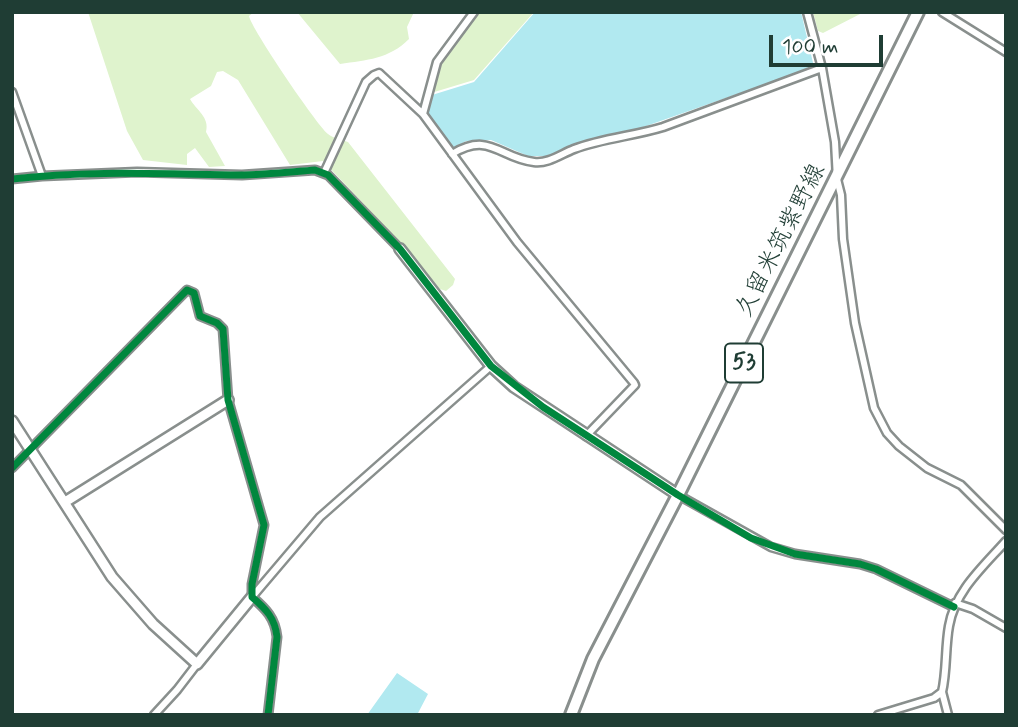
<!DOCTYPE html>
<meta charset="utf-8">
<style>
body{margin:0}
#map{position:relative;width:1018px;height:727px;overflow:hidden;background:#fff;font-family:Mynerve,sans-serif}
canvas{display:block}
.frame{position:absolute;inset:0;border:14px solid #1f3d34;pointer-events:none}
.scale{position:absolute;left:769px;top:35px;width:114px;height:32px;box-sizing:border-box;border:4px solid #1f3d34;border-top:0;padding-left:9px;font-size:21px;line-height:24px;white-space:nowrap;color:#1f3d34;-webkit-text-stroke:5px #fff;paint-order:stroke}
</style>
<div id="map">
<canvas width="1018" height="727"></canvas>
<div class="frame"></div>
<div class="scale">100 m</div>
</div>
<script>
const c = document.querySelector('canvas').getContext('2d');
c.lineJoin = 'round';
function paint(path, color) { c.fillStyle = color; c.fill(path, 'evenodd'); }
function stroke(path, color, width, dash) { c.strokeStyle = color; c.lineWidth = width; c.lineCap = dash ? 'butt' : 'round'; c.setLineDash(dash || []); c.stroke(path); }
function label(font, color, halo, rows, align = 'center') {
  c.font = font + ' Mynerve,"Klee One",sans-serif'; c.lineWidth = 6; c.setLineDash([]); c.textBaseline = 'middle'; c.strokeStyle = halo; c.fillStyle = color; for (const [text, x, y, turn = 0] of rows) {
    c.save(); c.translate(x, y); c.rotate((+turn || 0) * Math.PI / 180); c.textAlign = isNaN(turn) ? turn : align; if (halo) c.strokeText(text, 0, 0); c.fillText(text, 0, 0); c.restore();
  }
}
paint(new Path2D(`
 M 88,12 L 254,12 L 249,16 C 251,28 316,124 328,134 C 333,138 342,140 348,142 L 455,279 L 453,285 L 446,291 L 440,289 L 397,239 L 323,161 L 290,165 L 238,80 L 223,71 L 217,72 L 211,86 L 190,99 C 196,110 210,117 206,132 L 225,166 L 209,167 L 195,148 L 187,154 L 187,165 L 143,160 L 127,131 Z
 M 297,12 L 414,12 L 407,27 L 409,39 C 389,59 367,60 340,64 Z
 M 477,12 L 534,12 L 474,80 L 431,93 L 437,67 Z
 M 813,12 L 864,12 L 823,33 L 818,31 Z`), '#dff3cd');
paint(new Path2D(`
 M 535,12 L 801,12 L 814,67 L 632,131 L 573,145 L 548,156 L 528,156 L 491,140 L 466,141 L 452,149 L 427,115 L 432,95 L 474,82 Z
 M 397,673 L 428,694 L 417,715 L 367,715 Z`), '#b1e9f0');
const street = new Path2D(`
 M 807,12 L 822,68 L 835,142 L 837,179 L 841,195 L 843,239 L 855,323 L 874,408 L 887,433 L 899,446 L 927,468 L 961,485 L 1006,530
 M 942,12 L 1006,52
 M 12,92 L 42,176
 M 423,114 L 437,62 L 474,12
 M 452,154 C 490,131 499,158 534,162 C 548,164 561,154 574,149 C 603,138 634,136 663,127 L 822,68
 M 324,173 L 366,82 L 374,75 L 379,73 L 423,114 L 517,242 L 634,383 L 635,385 L 586,436
 M 12,179 L 42,176 L 137,172 L 242,175 L 315,170 L 328,175 L 400,249
 M 12,468 L 187,290 L 194,293 L 200,316 L 217,323 L 223,329 L 228,400 L 264,525 L 252,584 L 252,597 C 266,609 275,618 277,637 L 268,715
 M 678,495 L 771,547 L 795,554 L 860,564 L 876,569 L 954,607
 M 252,597 L 320,517 L 491,366
 M 955,603 L 973,609 L 1006,628
 M 942,692 L 948,715
 M 154,715 L 177,690 L 197,664
 M 878,715 L 934,698 L 942,692 C 947,671 945,648 949,626 C 955,591 983,567 1006,541`);
const secondary = new Path2D(`
 M 400,249 L 491,366 L 514,387 L 678,495
 M 12,421 L 112,577 L 153,624 L 197,664 L 252,597
 M 65,502 L 228,400`);
const primary = new Path2D(`
 M 571,715 L 593,659 L 678,495 L 918,12`);
stroke(street, '#898f8d', 11);
stroke(secondary, '#898f8d', 14);
stroke(primary, '#898f8d', 16);
stroke(street, '#fff', 6);
stroke(secondary, '#fff', 9);
stroke(primary, '#fff', 10);
stroke(new Path2D(`
 M 12,179 C 88,170 163,174 239,175 C 264,175 290,172 315,170 L 328,175 L 400,249 L 491,366 L 543,407 L 678,495 L 751,538 L 795,554 L 860,564 L 876,569 L 954,607
 M 12,468 L 187,290 L 194,293 L 200,316 L 217,323 L 223,329 L 228,400 L 264,525 L 252,584 L 252,597 C 266,609 275,618 277,637 L 268,715`), '#00873e', 7);
for (const [x, y, w] of [
 [744,363,38]
]) { const box = new Path2D(); box.roundRect(x - w / 2, y - 19.5, w, 39, 5); c.fillStyle = '#fff'; c.fill(box); stroke(box, '#1f3d34', 2); }
label('bold 23px', '#1f3d34', null, [
 ["53",744,363]
]);
label('24px', '#1f3d34', '#fff', [
 ["久留米筑紫野線",782,241,-63]
]);
</script>
